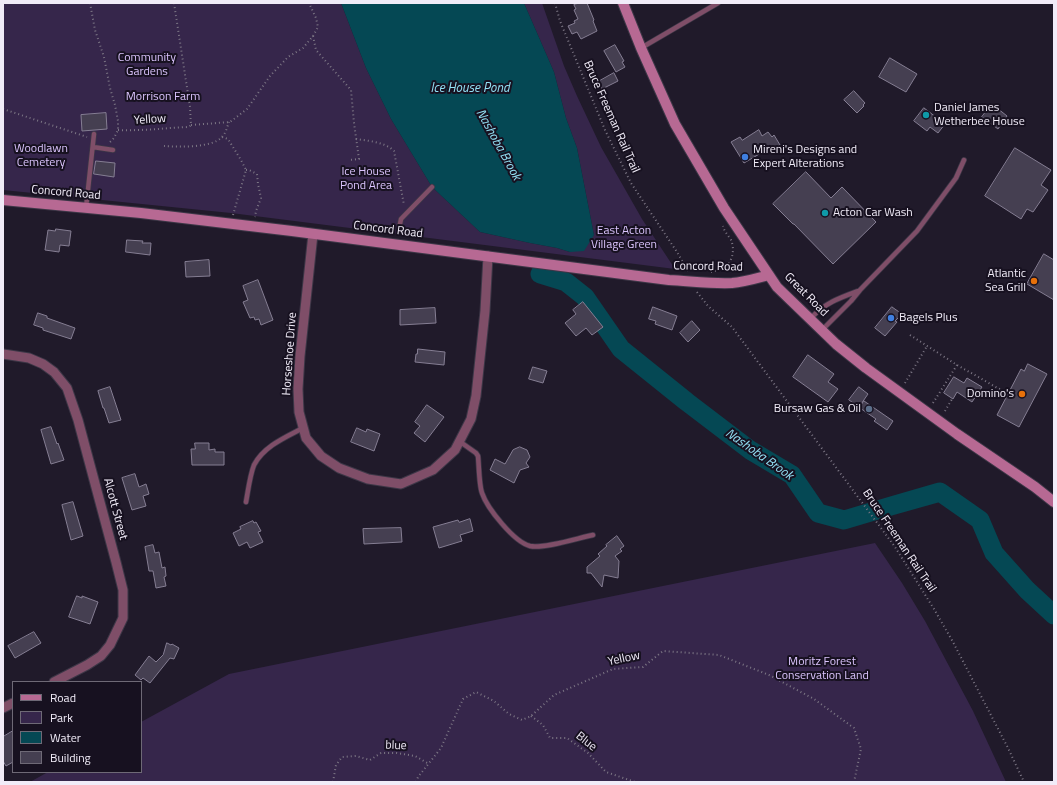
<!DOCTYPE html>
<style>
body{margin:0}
#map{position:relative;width:1057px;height:785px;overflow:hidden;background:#201a2a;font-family:"Titillium Web",sans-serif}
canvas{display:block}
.frame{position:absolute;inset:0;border:4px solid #f1ecf8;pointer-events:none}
.legend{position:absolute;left:12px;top:681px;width:130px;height:92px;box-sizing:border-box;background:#171120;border:1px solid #6e6976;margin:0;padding:5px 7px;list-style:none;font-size:12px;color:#f1ecf8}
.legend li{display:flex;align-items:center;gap:8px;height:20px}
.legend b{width:20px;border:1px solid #6e6976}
</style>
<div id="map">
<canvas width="1057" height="785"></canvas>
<div class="frame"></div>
<ul class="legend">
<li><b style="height:5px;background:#b76993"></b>Road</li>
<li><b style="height:11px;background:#36264b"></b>Park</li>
<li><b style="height:11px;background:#054854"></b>Water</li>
<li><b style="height:11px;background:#453f51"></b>Building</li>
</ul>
</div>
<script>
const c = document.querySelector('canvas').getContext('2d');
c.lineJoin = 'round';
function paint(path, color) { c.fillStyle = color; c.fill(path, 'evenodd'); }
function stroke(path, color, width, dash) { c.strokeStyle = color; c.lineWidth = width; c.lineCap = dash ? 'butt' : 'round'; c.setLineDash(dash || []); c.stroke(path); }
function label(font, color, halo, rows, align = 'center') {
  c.font = font + ' "Titillium Web",sans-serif'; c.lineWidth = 4; c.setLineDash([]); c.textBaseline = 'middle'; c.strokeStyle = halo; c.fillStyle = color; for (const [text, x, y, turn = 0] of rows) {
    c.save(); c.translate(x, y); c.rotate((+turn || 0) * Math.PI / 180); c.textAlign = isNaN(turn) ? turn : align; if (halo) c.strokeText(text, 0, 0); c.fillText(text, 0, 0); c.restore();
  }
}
paint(new Path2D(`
 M 3,3 L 341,3 L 366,68 L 391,119 L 432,187 L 480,232 L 530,243 L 557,248 L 570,252 L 594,235 L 577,148 L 566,118 L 554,72 L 524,3 L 542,3 L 564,66 L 577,96 L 601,147 L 642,219 L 675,269 L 231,213 L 3,190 Z
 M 875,543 L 902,583 L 925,621 L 973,711 L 1006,782 L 30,782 L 48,772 L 141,772 L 141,722 L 229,674 Z`), '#36264b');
paint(new Path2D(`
 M 341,3 L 524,3 L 554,72 L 566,118 L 577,148 L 594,235 L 584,251 L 570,252 L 557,248 L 530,243 L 480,232 L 432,187 L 391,119 L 366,68 Z`), '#054854');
stroke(new Path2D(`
 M 540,274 L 566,282 L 585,297 L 621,349 L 687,402 L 750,450 L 792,475 L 818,513 L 844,520 L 891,506 L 940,492 L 980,520 L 994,553 L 1027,590 L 1054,615`), '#054854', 19);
const building = new Path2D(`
 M 579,3 L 587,3 L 594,20 L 593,21 L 597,31 L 581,39 L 577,32 L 572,34 L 568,26 L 575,23 L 574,21 L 578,19 L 574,10 L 576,9 L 574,5 Z
 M 615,45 L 624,61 L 622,62 L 625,67 L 616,72 L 604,51 Z
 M 890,58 L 917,74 L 906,92 L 879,77 Z
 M 614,73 L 618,81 L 602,89 L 598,82 Z
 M 854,91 L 865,103 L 863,105 L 864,106 L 857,113 L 844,100 Z
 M 992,104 L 1007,116 L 998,129 L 982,117 Z
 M 924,108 L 945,124 L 938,133 L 930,127 L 927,131 L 914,121 Z
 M 106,113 L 107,129 L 82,131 L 81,115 Z
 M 759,130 L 762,136 L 768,132 L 772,137 L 774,135 L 780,145 L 770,151 L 769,149 L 762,154 L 761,153 L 744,163 L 731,142 L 740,137 L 742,140 Z
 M 1015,148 L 1051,170 L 1041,185 L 1048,190 L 1033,212 L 1027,209 L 1021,219 L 985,196 Z
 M 96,161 L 115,163 L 114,177 L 94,174 Z
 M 806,172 L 831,198 L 842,187 L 876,222 L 833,264 L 794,224 L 793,224 L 773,204 Z
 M 56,229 L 71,231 L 69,246 L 60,245 L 59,252 L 45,250 L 48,230 L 55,231 Z
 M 127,240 L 143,241 L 142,243 L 151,243 L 150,255 L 126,252 Z
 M 1044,254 L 1054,260 L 1054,300 L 1027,284 Z
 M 209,260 L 210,276 L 186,277 L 185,262 Z
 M 258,280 L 273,320 L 261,325 L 259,319 L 255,320 L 254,317 L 250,318 L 243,302 L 248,300 L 243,286 Z
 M 583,302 L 603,327 L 592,335 L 586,328 L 576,336 L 565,323 L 576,314 L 573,310 Z
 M 653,307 L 677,316 L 672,330 L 655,324 L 656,321 L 649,319 Z
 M 892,307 L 902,314 L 895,321 L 897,322 L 885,336 L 875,328 Z
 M 435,308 L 436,323 L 400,325 L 400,310 Z
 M 38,313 L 47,316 L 47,318 L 75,328 L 71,339 L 43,330 L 43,328 L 34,325 Z
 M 692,321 L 700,330 L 688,342 L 680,333 Z
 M 418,349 L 445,352 L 444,365 L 415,362 L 416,354 L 417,354 Z
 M 808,355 L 834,374 L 828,382 L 838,389 L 828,402 L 793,377 Z
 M 1028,364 L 1047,374 L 1019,427 L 997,415 L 1021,369 L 1024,371 Z
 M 533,367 L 547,371 L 543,383 L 529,379 Z
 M 954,377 L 964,383 L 967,378 L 982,387 L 972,402 L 957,392 L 953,399 L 944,393 Z
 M 110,387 L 121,420 L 109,423 L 104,408 L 103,408 L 98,391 Z
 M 859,387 L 868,394 L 859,407 L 849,400 Z
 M 864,401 L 893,421 L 887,430 L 874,421 L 876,419 L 860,408 Z
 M 427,405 L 444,417 L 425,442 L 414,433 L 420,426 L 415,422 Z
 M 51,427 L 57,444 L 58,443 L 64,460 L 51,464 L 41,430 Z
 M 357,428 L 366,432 L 367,429 L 380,434 L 374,451 L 351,442 Z
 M 195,443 L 209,443 L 209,450 L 215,449 L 215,452 L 224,452 L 224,465 L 192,465 L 191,449 L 195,449 Z
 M 520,447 L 527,450 L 530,457 L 526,463 L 529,467 L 520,470 L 514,483 L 490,470 L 495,459 L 505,464 L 513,450 Z
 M 135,474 L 139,487 L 146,484 L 149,494 L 143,496 L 146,506 L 132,510 L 122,478 Z
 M 73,502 L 83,536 L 71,540 L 62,505 Z
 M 470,519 L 473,531 L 460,535 L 462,541 L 439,548 L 433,527 L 458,520 L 459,522 Z
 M 253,521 L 254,523 L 256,522 L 261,531 L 258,532 L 263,542 L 250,548 L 247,542 L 239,546 L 233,533 L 241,529 L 240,527 Z
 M 401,528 L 402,542 L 364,544 L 363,529 Z
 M 617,536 L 624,546 L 620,549 L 622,551 L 615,556 L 619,561 L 618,578 L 604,575 L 602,587 L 591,573 L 587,573 L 587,567 L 600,556 L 598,554 L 607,546 L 606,545 Z
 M 153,545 L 155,553 L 159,552 L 162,568 L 165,567 L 166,576 L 164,577 L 166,586 L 156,588 L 153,571 L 149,571 L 145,547 Z
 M 77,596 L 82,598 L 82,596 L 98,602 L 90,624 L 69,617 Z
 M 34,632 L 41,643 L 15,658 L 8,646 Z
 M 167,643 L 171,645 L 172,644 L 179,648 L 174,659 L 170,658 L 150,683 L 143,678 L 141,680 L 135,675 L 149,656 L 156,662 L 163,655 Z
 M 13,731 L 13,762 L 6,766 L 3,761 L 3,737 Z`);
paint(building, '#453f51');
stroke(building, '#857e93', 1);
const lane = new Path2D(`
 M 641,48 L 718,3
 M 93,147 L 113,150
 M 86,208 L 94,134
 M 400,224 L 401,219 L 432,187
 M 811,318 C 825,303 839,298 858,291
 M 822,330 L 851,301 L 860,290 L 917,231 L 956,178 L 964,160
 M 459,441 L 476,453 L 478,456 C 479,465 479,485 482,493 C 487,508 514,542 530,546 C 544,549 578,538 593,535
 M 246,502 C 248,491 250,475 254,465 C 264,446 286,437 303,428`);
const street = new Path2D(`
 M 313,234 L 300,356 L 298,389 L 299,412 L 306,438 L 321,456 L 339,468 L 368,479 L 401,484 L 433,470 L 455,450 L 471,419 L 476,396 L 485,311 L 488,256
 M 3,354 L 29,358 L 43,364 L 54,372 L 67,388 L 78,420 L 116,562 L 123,590 L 123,618 L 110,645 L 101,656 L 87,665 L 54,682
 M 3,708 L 13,703`);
const secondary = new Path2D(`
 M 623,3 L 641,48 L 675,124 L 724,208 L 777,287 L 836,344 L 866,368 L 957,434 L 1035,487 L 1054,502
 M 3,200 L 141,213 L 292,231 L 669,280 C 690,281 711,284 732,283 C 745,282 757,278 769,275`);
stroke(lane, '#3d3747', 6);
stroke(street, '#3d3747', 11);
stroke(secondary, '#3d3747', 12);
stroke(new Path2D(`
 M 90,3 L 95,30 L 104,57 L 110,88 L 115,105 L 118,121 L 118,130 L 114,138 L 110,142
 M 555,3 L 560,21 L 605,130 L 631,183 L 677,252 L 688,271
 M 313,36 L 316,50 L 351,90 L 354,123 L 359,159 L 349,160
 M 3,109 L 87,137
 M 191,125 L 230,122 L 247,109 L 270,76 L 288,57 L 303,48 L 313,36 L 318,27 L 316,18 L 309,3
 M 118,130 C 142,131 165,128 189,127 L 191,125 L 190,107 L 174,3
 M 222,137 L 228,139 L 241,160 L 246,170 L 233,215
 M 356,139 C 369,141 385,142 394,151 L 404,205
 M 164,146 C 179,147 212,148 222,137 C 226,133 227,127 229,122
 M 246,170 L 249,170 L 257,174 L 258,184 L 261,198 L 256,211 L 255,217
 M 711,272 C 714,271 719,270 723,268 C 733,263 735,249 731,240 C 728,235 724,231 723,226
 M 697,292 L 708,306 L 732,327 L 895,547 L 934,609 L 953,642 L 1008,748 L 1024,782
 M 910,335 L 957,365 L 1003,391
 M 905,383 L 927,346
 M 933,403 L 957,365
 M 945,411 L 952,399
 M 531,716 L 543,725 L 550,738 L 567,738 L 588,753 L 606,772 L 635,782
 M 333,782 L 336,765 L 342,757 L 356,756 L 370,760 L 381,753 L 397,753 L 415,756 L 429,764
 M 416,782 L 418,777 L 441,748 L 463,699 L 476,692 L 494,701 L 509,714 L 522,720 L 531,716 L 554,695 L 613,669 L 643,667 L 663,651 L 719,655 L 769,675 L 814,699 L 854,728 L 861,749 L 854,782`), '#7d7785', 2, [1, 3]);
stroke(lane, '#7f4e68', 4.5);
stroke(street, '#7f4e68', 9);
stroke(secondary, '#b76993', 10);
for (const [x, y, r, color] of [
 [926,115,4,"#0f9aa8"],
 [745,157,4,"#3f7fe0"],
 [825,213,4,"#0f9aa8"],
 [1034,281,4,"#e8710a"],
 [891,318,4,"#3f7fe0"],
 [1022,394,4,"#e8710a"],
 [869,409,4,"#5c6f8a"]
]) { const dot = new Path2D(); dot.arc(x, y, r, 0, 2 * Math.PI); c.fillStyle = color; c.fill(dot); stroke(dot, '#171120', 1.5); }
label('12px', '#dbc4fd', '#171120', [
 ["Community",147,58],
 ["Gardens",147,72],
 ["Morrison Farm",163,97],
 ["Woodlawn",41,149],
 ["Cemetery",41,163],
 ["Ice House",366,172],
 ["Pond Area",366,186],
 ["East Acton",624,231],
 ["Village Green",624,245],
 ["Moritz Forest",822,662],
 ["Conservation Land",822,676]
]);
label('12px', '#f1ecf8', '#171120', [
 ["Daniel James",934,108],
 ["Wetherbee House",934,122],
 ["Mireni's Designs and",753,150],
 ["Expert Alterations",753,164],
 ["Acton Car Wash",833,213],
 ["Atlantic",1026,274,"right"],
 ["Sea Grill",1026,288,"right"],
 ["Bagels Plus",899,318],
 ["Domino's",1014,394,"right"],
 ["Bursaw Gas & Oil",861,409,"right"]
], 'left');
label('12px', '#f1ecf8', '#171120', [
 ["Bruce Freeman Rail Trail",611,117,66],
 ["Yellow",150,120,-4],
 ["Concord Road",66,193,5],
 ["Concord Road",388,230,7],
 ["Concord Road",708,267,1],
 ["Great Road",806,295,45],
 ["Horseshoe Drive",290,354,-86],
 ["Alcott Street",115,509,75],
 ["Bruce Freeman Rail Trail",899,541,56],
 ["Yellow",624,659,-12],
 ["Blue",586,742,38],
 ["blue",396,746,2]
]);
label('italic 13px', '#93e1f5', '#171120', [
 ["Ice House Pond",470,89],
 ["Nashoba Brook",498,145,61],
 ["Nashoba Brook",759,455,35]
]);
</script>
